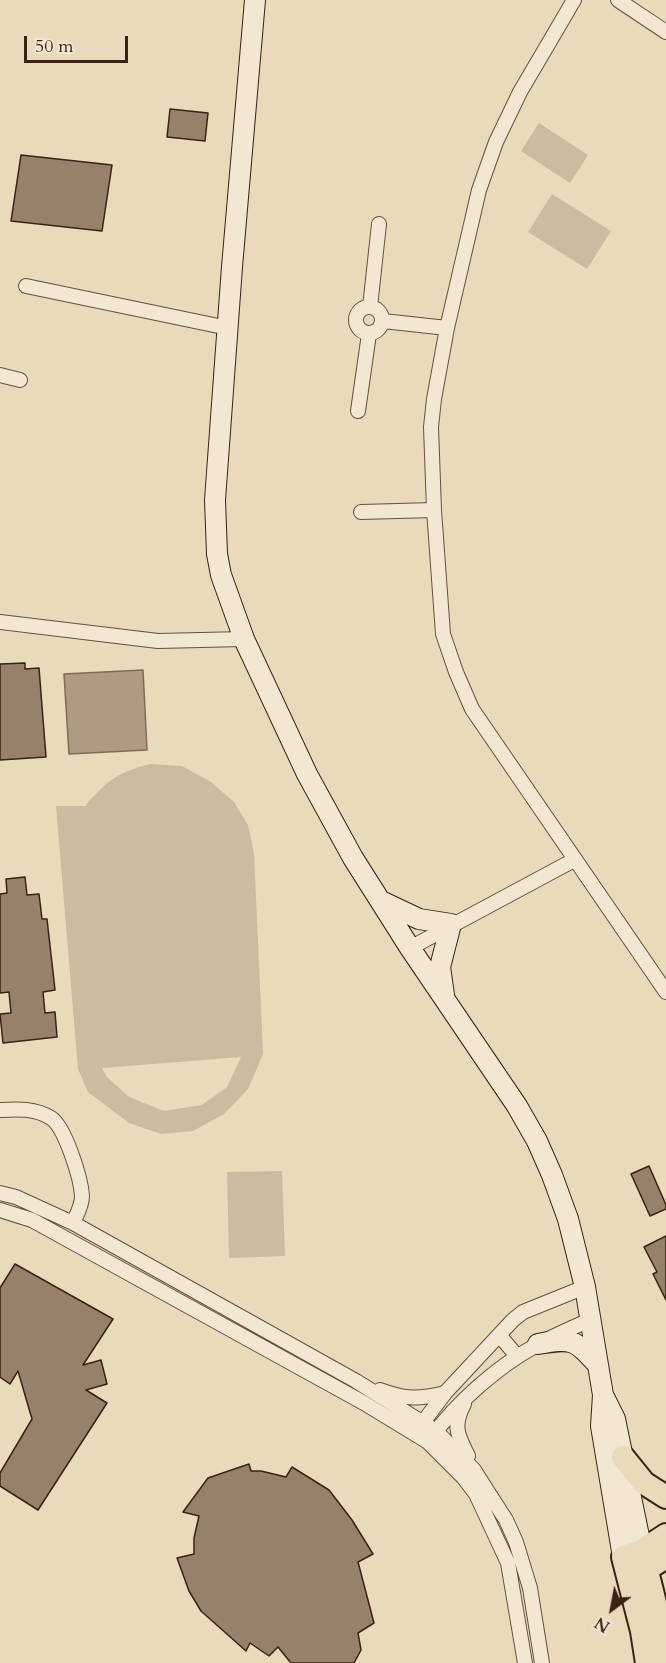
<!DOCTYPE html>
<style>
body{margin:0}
#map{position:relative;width:666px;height:1663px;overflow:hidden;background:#e9daba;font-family:Cardo,serif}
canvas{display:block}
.north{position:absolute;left:582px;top:1579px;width:60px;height:60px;-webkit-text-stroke:4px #f1e7d2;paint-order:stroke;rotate:212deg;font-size:16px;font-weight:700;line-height:24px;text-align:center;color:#3c2116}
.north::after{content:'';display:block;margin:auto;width:21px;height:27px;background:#3c2116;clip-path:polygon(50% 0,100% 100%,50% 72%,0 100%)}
.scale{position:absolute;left:24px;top:36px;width:104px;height:27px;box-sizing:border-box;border:3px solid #3c2116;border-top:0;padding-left:8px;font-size:18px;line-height:21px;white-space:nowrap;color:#3c2116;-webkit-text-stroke:4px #f1e7d2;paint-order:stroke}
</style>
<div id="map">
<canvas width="666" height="1663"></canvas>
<div class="north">N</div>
<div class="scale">50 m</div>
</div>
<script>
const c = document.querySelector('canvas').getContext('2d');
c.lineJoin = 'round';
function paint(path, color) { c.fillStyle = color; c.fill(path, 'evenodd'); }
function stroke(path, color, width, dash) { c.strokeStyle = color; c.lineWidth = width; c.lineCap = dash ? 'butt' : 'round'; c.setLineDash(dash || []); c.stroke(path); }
paint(new Path2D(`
 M 539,123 L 588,155 L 570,183 L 521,151 Z
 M 552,194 L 611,231 L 587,269 L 528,232 Z
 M 150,764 L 182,766 L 211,782 L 234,802 L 248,825 L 254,853 L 263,1054 L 248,1089 L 224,1114 L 193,1131 L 161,1134 L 129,1123 L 88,1092 L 78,1069 L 56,806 L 85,806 C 108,780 116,773 150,764 ZM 241,1057 L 227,1087 L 202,1105 L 164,1111 L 129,1097 L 107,1077 L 102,1068 Z
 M 282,1171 L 285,1256 L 229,1258 L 227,1172 Z`), '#ccbb9e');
const water = new Path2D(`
 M 143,670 L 147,750 L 69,754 L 64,674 Z`);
paint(water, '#ae9b82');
stroke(water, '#806a57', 1.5);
const building = new Path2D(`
 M 170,109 L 208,113 L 205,141 L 167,137 Z
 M 21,155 L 112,165 L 102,231 L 11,221 Z
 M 25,663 L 25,669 L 39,668 L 46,757 L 0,760 L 0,664 Z
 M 25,877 L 27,895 L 39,894 L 42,919 L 47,919 L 55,990 L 43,992 L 45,1013 L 55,1012 L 57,1037 L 3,1043 L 0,1014 L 11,1013 L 9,992 L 0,993 L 0,894 L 7,893 L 6,879 Z
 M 649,1166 L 666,1205 L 666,1209 L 650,1216 L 631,1174 Z
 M 666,1236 L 666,1300 L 653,1274 L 657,1272 L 644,1247 Z
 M 15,1264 L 113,1319 L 83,1365 L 101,1360 L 107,1384 L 86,1390 L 107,1403 L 38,1510 L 0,1486 L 0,1473 L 32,1419 L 18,1371 L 10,1384 L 0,1377 L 0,1288 Z
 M 249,1464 L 251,1471 L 261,1471 L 286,1477 L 292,1467 L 329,1490 L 352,1520 L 373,1554 L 358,1562 L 374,1623 L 358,1633 L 361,1650 L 354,1663 L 291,1663 L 278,1647 L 269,1656 L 250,1643 L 246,1651 L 201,1611 L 189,1591 L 177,1558 L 194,1554 L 194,1538 L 199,1516 L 183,1512 L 208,1478 Z`);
paint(building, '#96816b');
stroke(building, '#3c2116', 1.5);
const minor = new Path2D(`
 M 574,0 L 520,92 L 496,142 L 479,190 L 447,328 L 434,399 L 431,427 L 434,510 L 443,634 L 456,672 L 472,709 L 666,992
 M 618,0 L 666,32
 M 26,286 L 228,328
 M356 320a13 13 0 1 1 26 0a13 13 0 1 1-26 0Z
 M 370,307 L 379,224
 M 383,321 L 447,328
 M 0,375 L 20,380
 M 358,411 L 369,334
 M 361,512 L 434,510
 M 0,622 L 158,641 L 244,639
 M 410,948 L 574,860
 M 0,1110 C 18,1109 35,1108 51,1118 C 65,1127 81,1178 82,1196 C 82,1206 77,1214 73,1223
 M 0,1193 L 16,1197 L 73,1223 L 356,1381 L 436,1431 L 474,1470 L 506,1520 L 516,1542 L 530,1588 L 542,1663
 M 0,1210 L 32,1220 L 364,1403 L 428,1442 L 463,1477 L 476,1494 L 508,1563 L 525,1663
 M 499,1335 L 517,1356
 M 380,1390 C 406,1400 420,1399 445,1393
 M 464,1404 C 452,1427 458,1435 468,1456
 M 418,1429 L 445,1393 L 513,1320 L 523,1312 L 585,1287
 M 431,1438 C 456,1403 497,1367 535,1346 C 553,1336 572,1328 590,1320`);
const secondary = new Path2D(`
 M 255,0 L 232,267 L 215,500 L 217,554 L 221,575 L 244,639 L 307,774 L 353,858 L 410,948 L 517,1106 L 537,1141 L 552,1175 L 568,1219 L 585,1287 L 603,1395 L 601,1426 L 623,1557
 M 381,901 L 419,919 L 451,924 L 440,967 L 444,995
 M 538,1344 C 573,1338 574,1339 598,1365
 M 603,1395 L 615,1419 L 642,1551`);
const primary = new Path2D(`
 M 623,1457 L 644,1483 L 666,1497
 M 642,1551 L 656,1607 L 665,1663
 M 635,1573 L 647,1569 L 666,1557
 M 647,1663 L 642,1631 L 623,1557 L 642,1551 L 666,1535`);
stroke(minor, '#674f3f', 16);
stroke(secondary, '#3c2116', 22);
stroke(primary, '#3c2116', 26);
stroke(minor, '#f1e7d2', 14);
stroke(secondary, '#f1e7d2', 20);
stroke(primary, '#e9daba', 22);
</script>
